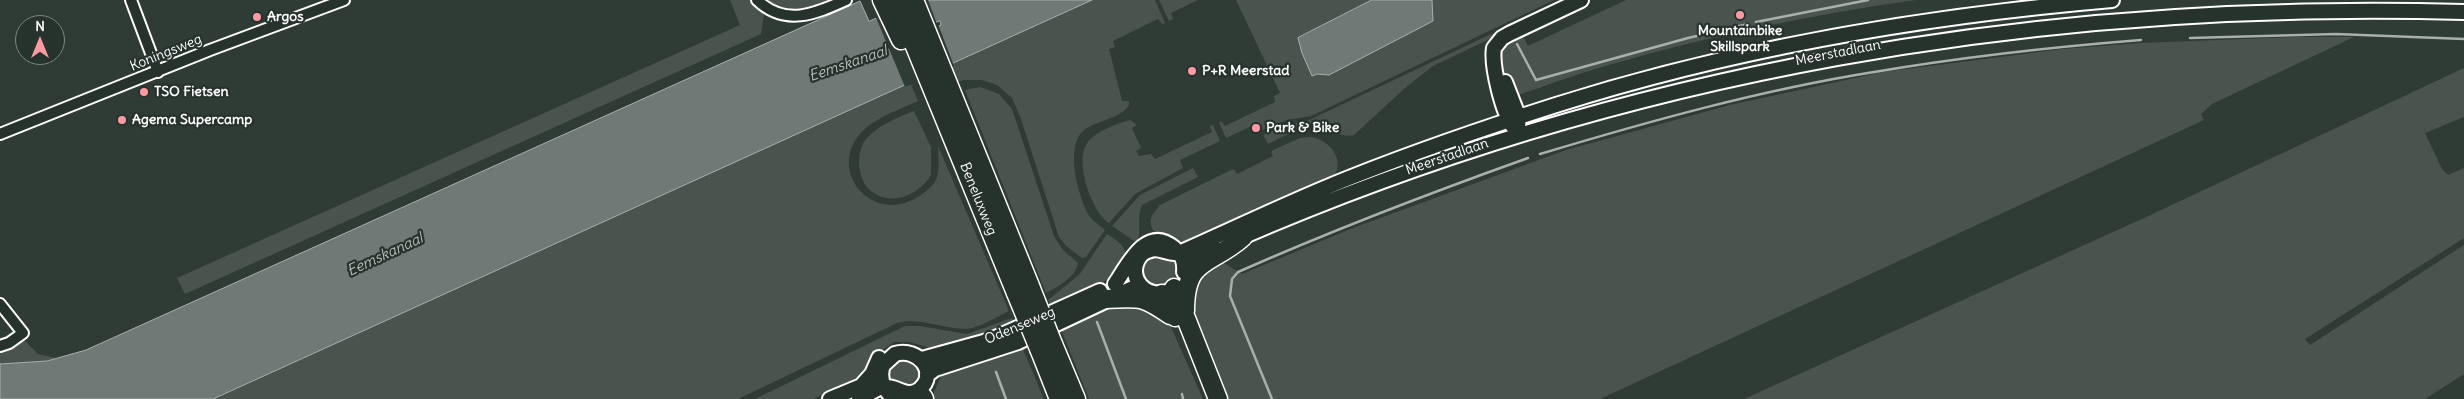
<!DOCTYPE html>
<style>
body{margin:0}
#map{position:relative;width:2464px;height:399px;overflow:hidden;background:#2f3b35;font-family:Delius,sans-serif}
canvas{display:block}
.north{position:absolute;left:15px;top:15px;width:50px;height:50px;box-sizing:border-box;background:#26332d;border:1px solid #7d8581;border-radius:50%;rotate:0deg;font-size:14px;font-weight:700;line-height:20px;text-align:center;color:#fff}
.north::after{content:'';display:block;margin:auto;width:18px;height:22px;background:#ff9aa2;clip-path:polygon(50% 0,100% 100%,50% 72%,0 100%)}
</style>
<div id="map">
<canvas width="2464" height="399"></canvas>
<div class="north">N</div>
</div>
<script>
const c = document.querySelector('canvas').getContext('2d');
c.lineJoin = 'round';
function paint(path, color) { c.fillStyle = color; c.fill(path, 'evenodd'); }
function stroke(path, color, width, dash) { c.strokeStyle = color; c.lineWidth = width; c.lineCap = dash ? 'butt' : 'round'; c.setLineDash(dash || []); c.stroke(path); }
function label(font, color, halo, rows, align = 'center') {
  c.font = font + ' Delius,sans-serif'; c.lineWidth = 4.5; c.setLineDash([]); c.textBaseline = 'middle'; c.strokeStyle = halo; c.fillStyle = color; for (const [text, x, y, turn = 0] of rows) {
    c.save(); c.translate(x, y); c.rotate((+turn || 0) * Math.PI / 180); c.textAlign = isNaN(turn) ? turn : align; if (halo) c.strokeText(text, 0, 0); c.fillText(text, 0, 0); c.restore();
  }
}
paint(new Path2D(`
 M 730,0 L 750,0 L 764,14 L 761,34 L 185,294 L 177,278 L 740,25 Z
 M 761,0 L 831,0 C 799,14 793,15 761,0 Z
 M 1092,0 L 1155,0 L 1165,23 L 1162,24 L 1158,19 L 1113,41 L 1115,47 L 1109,49 L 1122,101 L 1129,101 L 1129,105 C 1121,119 1095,120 1083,131 C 1065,147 1078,195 1088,214 C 1091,220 1099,225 1105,230 L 1086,257 L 1082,258 L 1066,246 L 1059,237 L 1021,119 L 1012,98 L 997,85 L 982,80 L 963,80 L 933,94 L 925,76 Z
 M 1159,0 L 1198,0 L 1171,13 L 1173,19 L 1169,21 Z
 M 1236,0 L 1554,0 L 1311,116 L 1287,120 L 1262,130 L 1258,123 L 1226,138 L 1219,122 L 1221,121 L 1225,126 L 1275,102 L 1274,96 L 1280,93 Z
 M 1563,0 L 1572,0 L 1433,66 L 1405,88 L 1354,135 C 1339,139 1336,128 1322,124 C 1309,121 1281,138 1268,144 L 1263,135 L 1287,125 L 1307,121 Z
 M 1626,0 L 1916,0 C 1815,14 1714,35 1616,63 C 1582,72 1549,85 1515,96 C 1503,67 1486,51 1522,34 L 1528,46 Z
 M 2296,37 L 2354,37 L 2212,104 L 2201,114 L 2204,120 L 1600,399 L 1223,399 C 1210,362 1180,311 1199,273 C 1202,267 1211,262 1216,258 L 1242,274 L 1353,228 L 1566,150 L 1730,105 L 1883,72 L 2063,49 L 2140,43 Z
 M 2464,68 L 2464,117 L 2425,133 L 2442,169 L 2448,175 L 2464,168 L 2464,238 L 2305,339 L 2310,345 L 2464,245 L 2464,374 L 2425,399 L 1744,399 L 2144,218 Z
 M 910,82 L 918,101 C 899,110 873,118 859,135 C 827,175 877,228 922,194 C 928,190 935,184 937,177 C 940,168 938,156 938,146 L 1009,311 C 996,317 980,328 966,329 C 942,329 921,317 897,323 L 738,399 L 213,399 Z
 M 980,87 L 999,94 L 1012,109 L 1054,236 L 1062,249 L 1078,263 C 1076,277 1058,287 1046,293 L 965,90 Z
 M 914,111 L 931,147 L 931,175 C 919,195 891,207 871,191 C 857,180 855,151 867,138 C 879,125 898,117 914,111 Z
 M 1130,120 L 1137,125 L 1132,128 L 1141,148 L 1136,151 L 1139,156 L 1151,154 L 1155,159 L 1212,132 L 1210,126 L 1213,125 L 1220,141 L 1180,160 L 1183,168 L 1135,194 L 1109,223 C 1092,213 1075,163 1086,145 C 1093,132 1116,124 1130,120 Z
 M 1311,137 C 1330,140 1346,160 1333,178 L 1184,243 C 1163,244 1137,227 1159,207 L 1158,206 L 1231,170 L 1234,169 L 1237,174 L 1273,156 L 1271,152 L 1273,150 L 1300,138 Z
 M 1193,168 L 1198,177 L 1142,205 C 1136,218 1142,230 1137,243 L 1112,226 L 1140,195 Z
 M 1107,234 C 1113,238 1121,242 1124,249 C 1137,274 1068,300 1051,307 L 1048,300 L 1079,275 Z
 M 1154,255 L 1176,262 L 1177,271 L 1173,280 L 1162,286 L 1148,283 C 1138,273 1141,261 1154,255 Z
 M 1124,301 L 1167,318 L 1203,399 L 1089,399 L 1061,329 Z
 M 1012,318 L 1014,322 L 979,338 L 933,349 L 910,342 L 894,342 L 880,352 L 863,378 L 822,397 L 821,395 L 813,399 L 755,399 L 905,326 L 920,326 L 967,334 Z
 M 24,340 L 38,354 L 56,358 L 47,361 L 0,364 L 0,349 Z
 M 1022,347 L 1044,399 L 931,399 L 941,376 Z
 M 902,359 L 910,360 L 918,369 L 918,379 L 912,387 L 900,386 L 888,379 L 892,365 Z`), '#4a544f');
const water = new Path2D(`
 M 916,0 L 1092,0 L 213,399 L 0,399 L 0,364 L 47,361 L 86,350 L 860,1 L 869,21 ZM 940,21 L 941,25 L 888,49 L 886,45 Z
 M 1372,0 L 1432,0 L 1433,21 L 1329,75 L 1317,74 L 1312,76 L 1302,53 L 1298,38 Z`);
paint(water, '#707975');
stroke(water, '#a9afac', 1);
paint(new Path2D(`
 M 910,0 L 928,0 L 937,24 L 889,46 L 938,24 L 954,66 L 905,87 L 875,15 Z`), '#2f3b35');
stroke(new Path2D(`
 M 1756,22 L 1868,0
 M 2190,38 L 2336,34 L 2464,39
 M 1517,44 L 1536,80 L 1688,38 L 1748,24
 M 1540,154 C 1650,121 1761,90 1874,72 C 1963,57 2052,47 2141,40
 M 1097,322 L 1126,399
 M 996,372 L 1006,399
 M 1182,394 L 1183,399
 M 1272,399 L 1230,296 L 1232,279 L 1238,272 C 1333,230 1430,193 1528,158`), '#a9afac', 2.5);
const street = new Path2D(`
 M 131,0 L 158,72
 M 757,0 C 785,27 815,14 846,0
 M 0,134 L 210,50 L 344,0
 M 0,304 L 23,333 L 9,343 L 0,346`);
const secondary = new Path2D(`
 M 1505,82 L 1519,118 L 1518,126
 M 1514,128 C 1503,114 1491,66 1494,48 L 1502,38 L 1509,34 L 1581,0
 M 1235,240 C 1624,71 2040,0 2464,12
 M 1184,265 L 1216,249
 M 1115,284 C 1128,265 1146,225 1174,248 C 1182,255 1185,261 1184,272
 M 1170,291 C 1146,302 1123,275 1142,254 C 1159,243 1164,255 1179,253 C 1236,228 1291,201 1349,178 C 1417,151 1487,127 1556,105 C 1736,48 1925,16 2112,0
 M 922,359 L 991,340 L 1100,291
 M 927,375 L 935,369 L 1018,342 L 1139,285
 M 863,384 L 872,374 L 879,358
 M 830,399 L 871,382
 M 859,399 C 867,396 875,388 883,387 C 897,385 905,399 919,390 C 939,373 919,347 895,354 L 883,365 C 878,379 883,390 895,399`);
const highway = new Path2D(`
 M 882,0 L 901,40
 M 896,0 L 1016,293
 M 914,0 L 1030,286
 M 1174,288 L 1218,399
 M 1162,294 L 1175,317
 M 1104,299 C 1139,298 1140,294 1170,315
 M 1185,311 C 1185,256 1211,266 1243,237
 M 1053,344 L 1076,399
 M 1040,351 L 1059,399
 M 923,397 L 924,399`);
stroke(street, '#fff', 14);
stroke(secondary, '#fff', 18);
stroke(highway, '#fff', 21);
stroke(street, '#26332d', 10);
stroke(secondary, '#26332d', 14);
stroke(highway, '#26332d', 18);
const highwayBridge = new Path2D(`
 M 1030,286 L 1053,344
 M 1016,293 L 1040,351`);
stroke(highwayBridge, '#fff', 21, []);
stroke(highwayBridge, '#26332d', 18);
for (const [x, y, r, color] of [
 [1740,15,5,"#ff9aa2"],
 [257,17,5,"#ff9aa2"],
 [1192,71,5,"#ff9aa2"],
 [144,92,5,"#ff9aa2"],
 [122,120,5,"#ff9aa2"],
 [1256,128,5,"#ff9aa2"]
]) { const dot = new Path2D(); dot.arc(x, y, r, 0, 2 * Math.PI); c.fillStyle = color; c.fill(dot); stroke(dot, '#26332d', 2); }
label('bold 14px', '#fff', '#26332d', [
 ["Argos",267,17],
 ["Mountainbike",1740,31,"center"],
 ["Skillspark",1740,47,"center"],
 ["P+R Meerstad",1202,71],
 ["TSO Fietsen",154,92],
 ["Agema Supercamp",132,120],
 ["Park & Bike",1266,128]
], 'left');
label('14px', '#fff', '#26332d', [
 ["Koningsweg",166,53,-22],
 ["Meerstadlaan",1838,53,-11],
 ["Meerstadlaan",1447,157,-19],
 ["Beneluxweg",978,199,68],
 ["Odenseweg",1020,326,-23]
]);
label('italic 15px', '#b8bcba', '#26332d', [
 ["Eemskanaal",848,64,-19],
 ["Eemskanaal",385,255,-25]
]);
</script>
